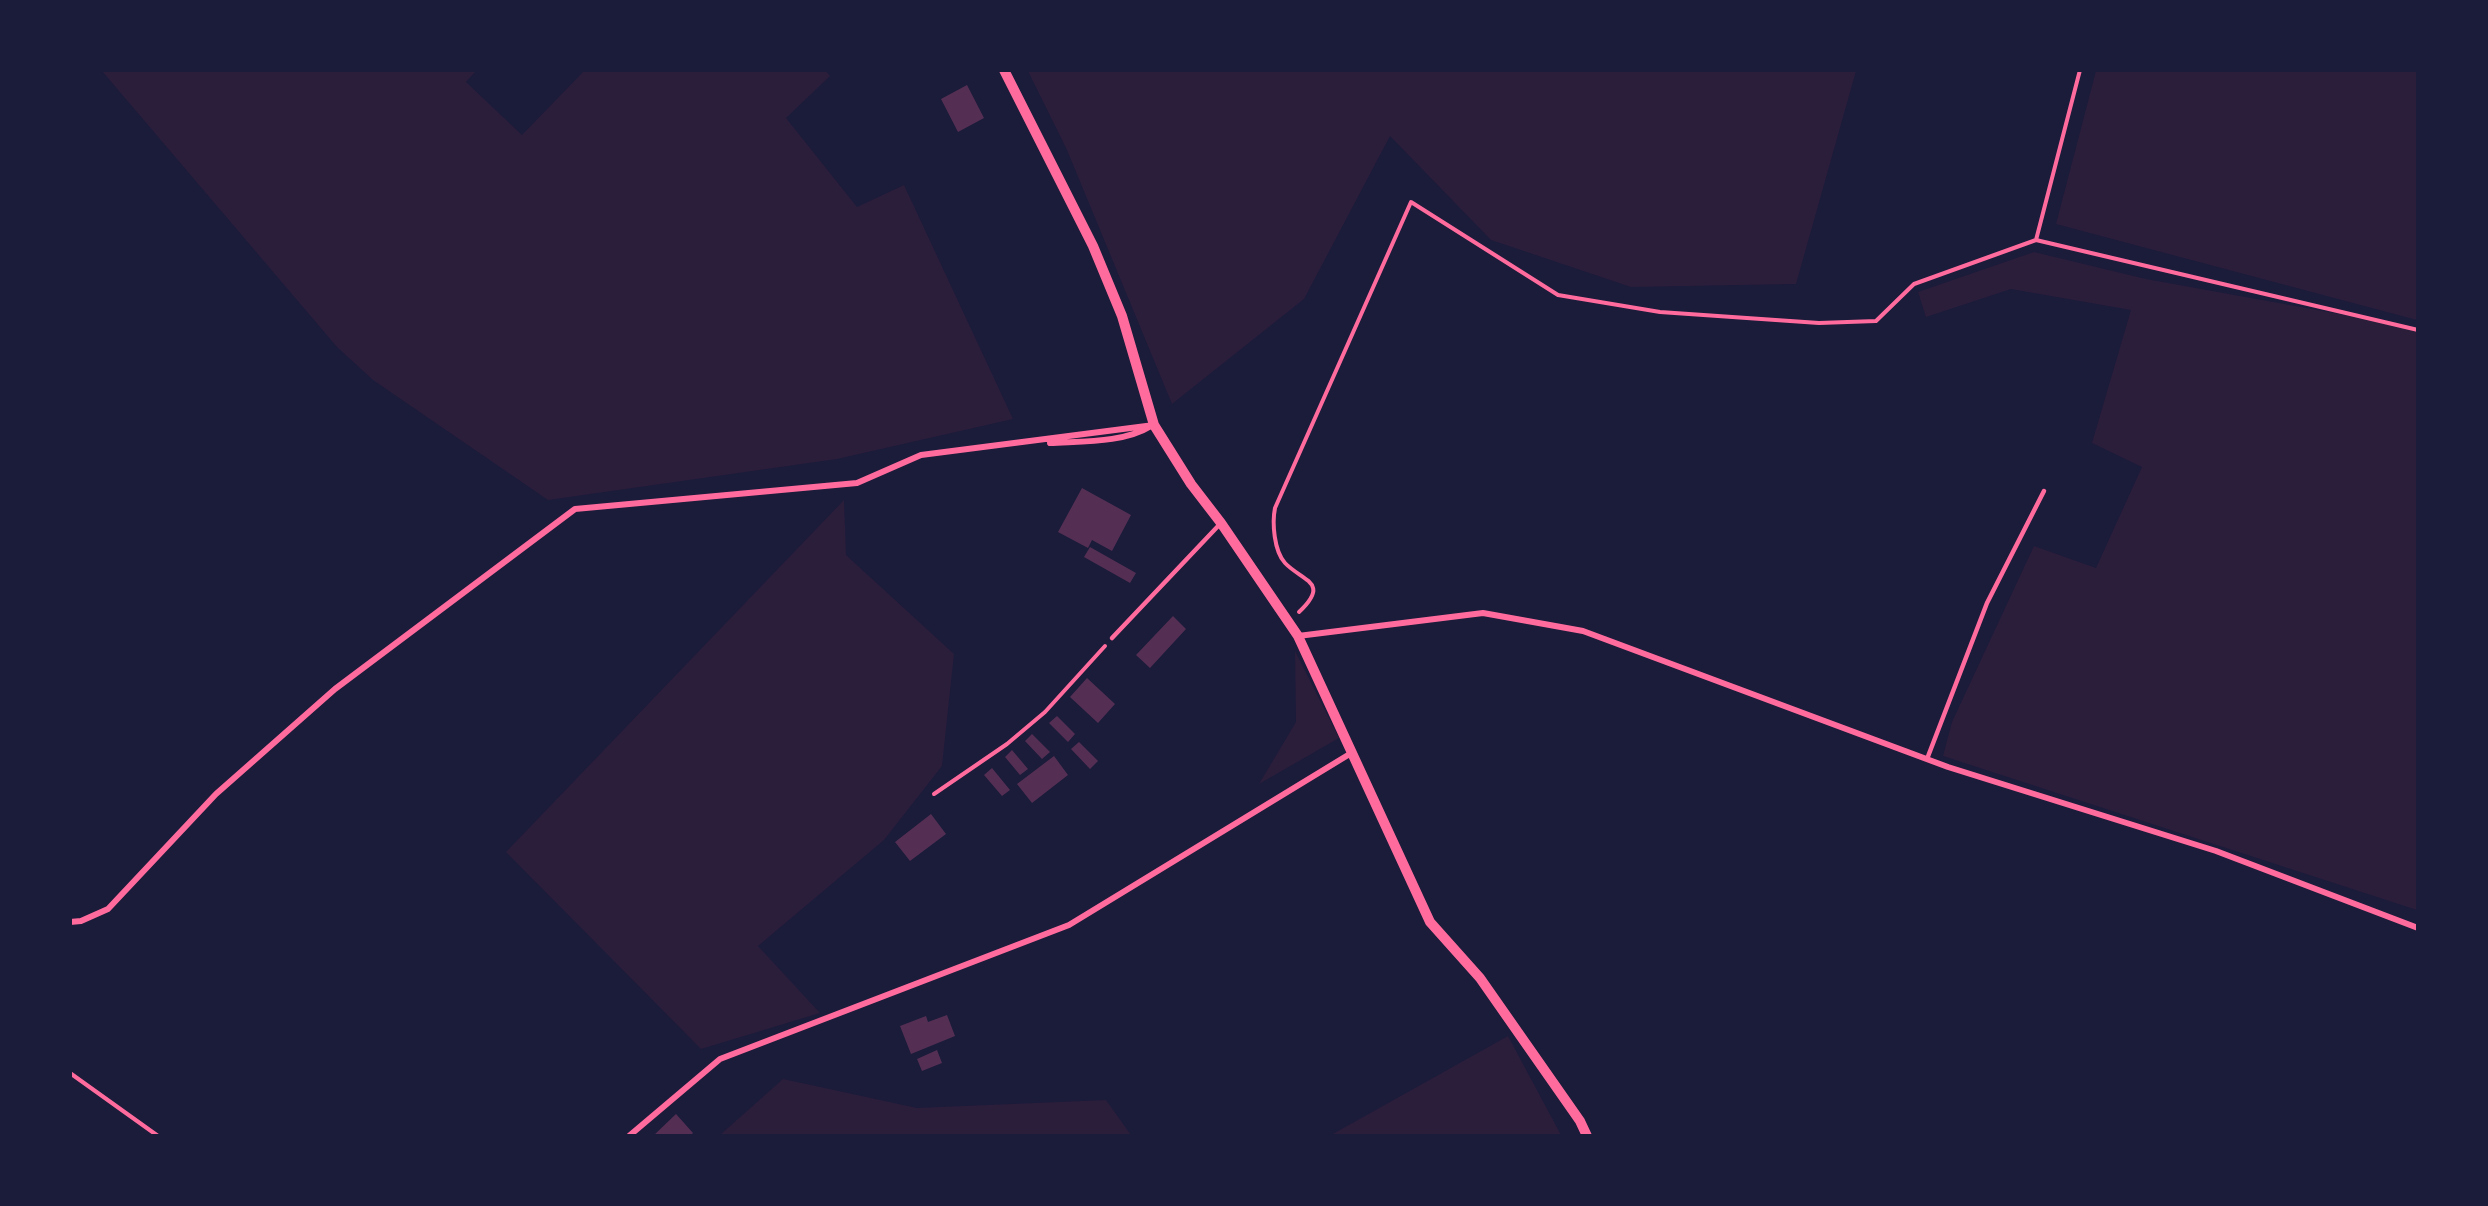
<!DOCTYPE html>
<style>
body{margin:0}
#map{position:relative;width:2488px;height:1206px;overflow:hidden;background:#1b1b3a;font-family:"Open Sans",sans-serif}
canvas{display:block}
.frame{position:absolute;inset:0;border:72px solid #1b1b3a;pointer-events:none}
</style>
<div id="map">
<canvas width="2488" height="1206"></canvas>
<div class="frame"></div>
</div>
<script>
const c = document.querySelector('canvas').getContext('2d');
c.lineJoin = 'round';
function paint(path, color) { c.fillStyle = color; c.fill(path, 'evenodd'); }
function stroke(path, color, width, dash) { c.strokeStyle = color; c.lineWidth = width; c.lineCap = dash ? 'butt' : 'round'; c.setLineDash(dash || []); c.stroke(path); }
paint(new Path2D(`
 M 102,71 L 476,71 L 466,82 L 522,135 L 584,71 L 826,71 L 830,76 L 786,118 L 857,207 L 904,185 L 1013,419 L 837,459 L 548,500 L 373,380 L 337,347 Z
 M 1028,71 L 1856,71 L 1796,284 L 1631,287 L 1491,240 L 1390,136 L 1304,299 L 1172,404 L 1067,150 Z
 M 2096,71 L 2417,71 L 2417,320 L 2056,224 Z
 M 2034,252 L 2146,279 L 2417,328 L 2417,910 L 1943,756 L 1952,722 L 2034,546 L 2096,568 L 2142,467 L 2092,443 L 2131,310 L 2011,289 L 1926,317 L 1918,292 Z
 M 844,500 L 846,555 L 954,654 L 942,766 L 884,840 L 758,946 L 820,1013 L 701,1049 L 506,852 Z
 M 1295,651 L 1339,738 L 1259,784 L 1296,722 Z
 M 1508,1036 L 1561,1135 L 1331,1135 Z
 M 783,1079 L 917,1108 L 1106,1100 L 1131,1135 L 720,1135 Z`), '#2a1e3b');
paint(new Path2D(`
 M 967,85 L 984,118 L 958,132 L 941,99 Z
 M 1082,488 L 1131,515 L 1112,551 L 1092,540 L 1088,548 L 1058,532 Z
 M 1090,547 L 1136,573 L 1130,583 L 1084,557 Z
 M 1173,616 L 1186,629 L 1150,668 L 1136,655 Z
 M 1087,678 L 1115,704 L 1098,723 L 1070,697 Z
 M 1057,716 L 1075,734 L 1068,742 L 1049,723 Z
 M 1032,734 L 1050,752 L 1042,759 L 1025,741 Z
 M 1079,742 L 1098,761 L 1090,769 L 1071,749 Z
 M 1012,750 L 1028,769 L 1020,775 L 1005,757 Z
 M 1054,756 L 1068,775 L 1032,803 L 1017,784 Z
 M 992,768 L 1010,790 L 1002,796 L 984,775 Z
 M 931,814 L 946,834 L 910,861 L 895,842 Z
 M 947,1015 L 955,1036 L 911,1054 L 900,1026 L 926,1016 L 928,1022 Z
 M 937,1050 L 942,1063 L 922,1071 L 917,1059 Z
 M 676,1114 L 693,1133 L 690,1136 L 653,1136 Z`), '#542f53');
stroke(new Path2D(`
 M 2080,70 L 2036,240 L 2418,330
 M 1299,612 C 1331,582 1302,581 1285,563 C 1274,551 1272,523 1275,508 L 1411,202 L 1558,295 L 1660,312 L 1819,323 L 1876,321 L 1914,284 L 2036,240
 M 934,794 L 1007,744 L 1045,712 L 1105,646
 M 70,1073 L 158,1136`), '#ff6b9d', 4);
stroke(new Path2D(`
 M 1112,638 L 1220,524
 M 1927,759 L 1987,603 L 2044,491`), '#ff6b9d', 4.5);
stroke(new Path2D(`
 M 1050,443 C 1082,441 1124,443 1151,426
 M 1298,636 L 1483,613 L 1583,631 L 1948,767 L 2216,851 L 2418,928
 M 70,922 L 81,921 L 108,909 L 216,794 L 335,689 L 575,509 L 857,483 L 921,455 L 1154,425
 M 629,1136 L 720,1059 L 1069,925 L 1353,752`), '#ff6b9d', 6);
stroke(new Path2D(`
 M 1004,70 L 1093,246 L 1122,316 L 1154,425 L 1191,484 L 1221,523 L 1298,636 L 1430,922 L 1480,978 L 1580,1121 L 1587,1136`), '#ff6b9d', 10);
</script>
